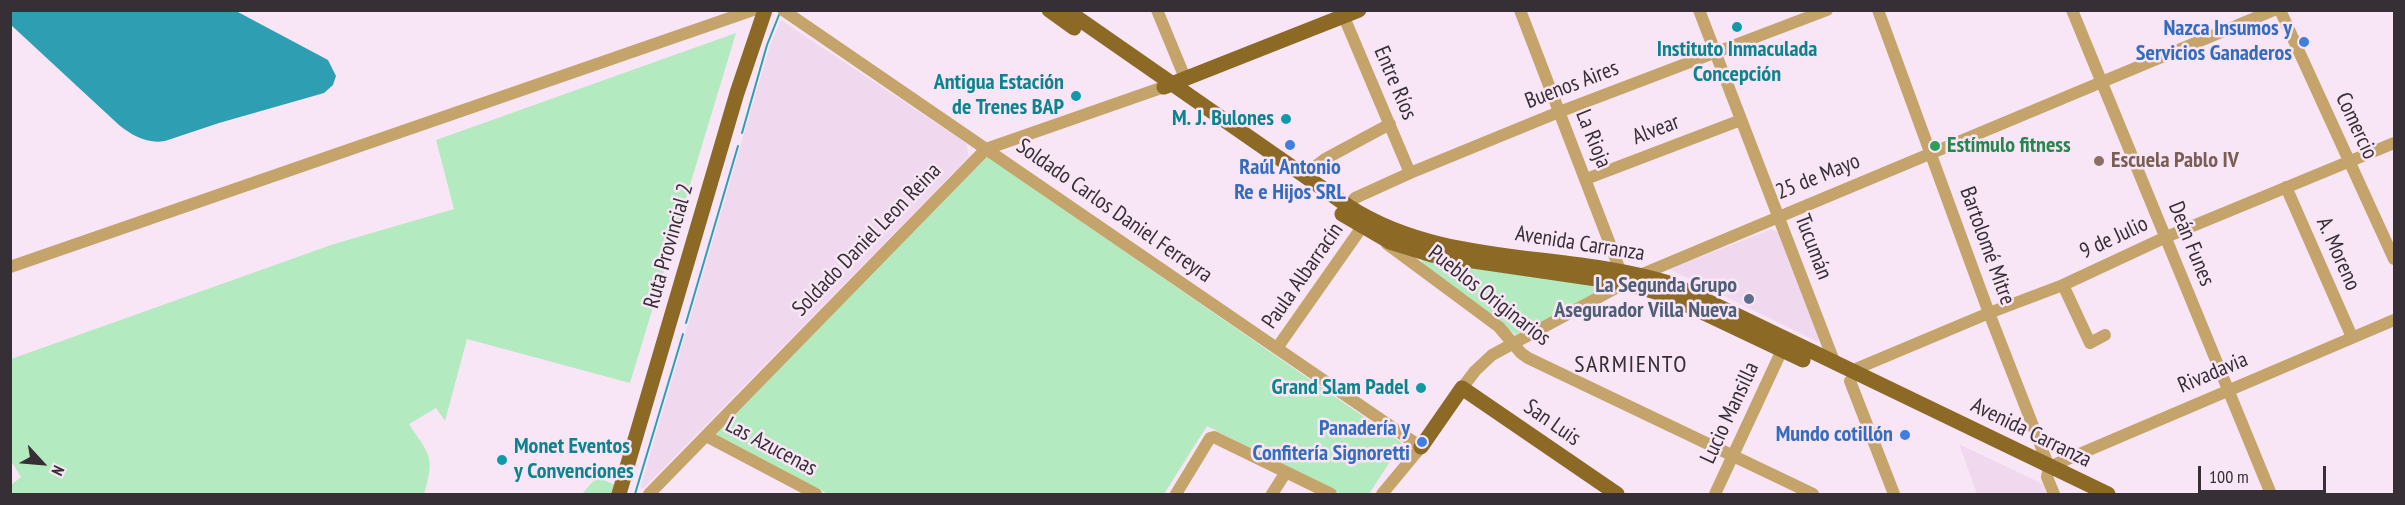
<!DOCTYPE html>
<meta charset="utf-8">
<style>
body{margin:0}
#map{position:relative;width:2405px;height:505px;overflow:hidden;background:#f8e6f6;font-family:"PT Sans Narrow",sans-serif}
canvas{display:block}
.frame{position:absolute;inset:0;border:12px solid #362f35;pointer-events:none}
.north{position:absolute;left:12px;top:433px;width:60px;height:60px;-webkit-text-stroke:4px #f8e6f6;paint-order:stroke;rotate:116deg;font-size:16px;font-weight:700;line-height:24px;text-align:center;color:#362f35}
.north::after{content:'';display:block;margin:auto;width:21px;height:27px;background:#362f35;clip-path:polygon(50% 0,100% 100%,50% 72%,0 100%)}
.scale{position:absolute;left:2198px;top:466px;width:128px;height:27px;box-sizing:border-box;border:3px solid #362f35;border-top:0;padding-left:8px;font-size:18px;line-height:21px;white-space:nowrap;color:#362f35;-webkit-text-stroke:4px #f8e6f6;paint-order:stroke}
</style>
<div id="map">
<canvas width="2405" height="505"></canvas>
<div class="frame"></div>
<div class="north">N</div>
<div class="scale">100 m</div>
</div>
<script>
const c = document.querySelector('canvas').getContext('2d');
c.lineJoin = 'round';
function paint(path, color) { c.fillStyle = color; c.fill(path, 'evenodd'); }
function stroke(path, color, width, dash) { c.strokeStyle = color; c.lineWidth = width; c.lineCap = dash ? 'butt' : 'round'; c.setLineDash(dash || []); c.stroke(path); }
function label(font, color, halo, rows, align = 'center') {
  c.font = font + ' "PT Sans Narrow",sans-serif'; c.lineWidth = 5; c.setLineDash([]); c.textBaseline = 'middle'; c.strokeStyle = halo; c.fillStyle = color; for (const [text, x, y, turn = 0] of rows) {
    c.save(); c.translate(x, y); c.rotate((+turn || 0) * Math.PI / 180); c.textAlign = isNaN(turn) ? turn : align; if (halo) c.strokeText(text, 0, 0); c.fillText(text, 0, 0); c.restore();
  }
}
paint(new Path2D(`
 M 781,20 L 966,143 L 969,157 L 644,488 L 640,488 L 770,45 Z
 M 1772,229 L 1778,232 L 1820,338 L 1818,342 L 1669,269 Z
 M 1959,444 L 2043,484 L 2047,494 L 1977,494 Z`), '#f0d9ee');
paint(new Path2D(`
 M 736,33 L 630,383 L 467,339 L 445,421 L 436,408 L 409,424 C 430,456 435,456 424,494 L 11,494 L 11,485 L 21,477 L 11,461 L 11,359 L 334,244 L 454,209 L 436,140 Z
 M 985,155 L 1402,443 L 1369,494 L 1341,494 L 1207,426 L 1164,494 L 828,494 L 714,435 Z
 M 1422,259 L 1608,287 L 1516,335 L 1422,263 Z
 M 597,477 L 615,485 L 612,494 L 582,494 Z`), '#b4eabf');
paint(new Path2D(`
 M 10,11 L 236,11 L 328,60 L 336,76 L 333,85 L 324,93 L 219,123 L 165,141 C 147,144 133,136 119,125 L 11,25 Z`), '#2e9fb3');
stroke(new Path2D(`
 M 742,133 L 767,45 L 779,15
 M 686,323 L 738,146
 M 635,494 L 683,334`), '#2e9fb3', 2);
stroke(new Path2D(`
 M 783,10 L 1421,447
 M 1157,10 L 1185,78
 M 1341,10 L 1410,173
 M 1520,10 L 1623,278
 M 1699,10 L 1835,364
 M 1878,10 L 1989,313 L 2049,467 L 2047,477 L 2054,494
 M 2072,10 L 2271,494
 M 2280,10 L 2394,259
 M 1304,175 L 1325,159 L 1390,124
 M 1586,179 L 1741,120
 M 2286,187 L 2352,337
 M 1348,214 L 1348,206 L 1355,198 L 1410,173 L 1559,112 L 1827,10
 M 1387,244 L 1499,327 L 1521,353 L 1528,358 L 1813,494
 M 10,267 L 753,10
 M 2063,285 L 2090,343 L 2105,335
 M 1277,348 L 1362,227
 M 1851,371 L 1989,313 L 2063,285 L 2166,237 L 2394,143
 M 1850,381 L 1894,494
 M 1462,388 L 1475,371 L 1492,355 L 1640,275 L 2274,10
 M 706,436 L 816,494
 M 2049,467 L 2394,320
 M 649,494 L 986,149 L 1161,88
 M 1176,494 L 1210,438 L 1214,437 L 1331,494
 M 1272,494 L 1286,472
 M 1382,494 L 1421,447
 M 1715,494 L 1782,350`), '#c4a46a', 12);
stroke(new Path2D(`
 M 1049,10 L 1074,28
 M 1066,10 L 1348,206 C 1445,269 1566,250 1672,284 L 2108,494
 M 1164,87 L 1359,10
 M 1342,214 L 1390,242 L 1432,255 L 1624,283 L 1666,295 L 1803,360
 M 1421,447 L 1462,388 L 1617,494
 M 619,494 L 737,93 L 765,10`), '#8c6a25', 15);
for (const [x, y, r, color] of [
 [1737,27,6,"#0f9aa8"],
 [2304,42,6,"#3f7fe0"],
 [1076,96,6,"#0f9aa8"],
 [1286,119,6,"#0f9aa8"],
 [1290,145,6,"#3f7fe0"],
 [1935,146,6,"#2e9e5b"],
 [2099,161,6,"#8d6e63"],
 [1749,299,6,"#5c6f8a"],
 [1421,388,6,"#0f9aa8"],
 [1905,435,6,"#3f7fe0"],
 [1422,442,6,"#3f7fe0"],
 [502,460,6,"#0f9aa8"]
]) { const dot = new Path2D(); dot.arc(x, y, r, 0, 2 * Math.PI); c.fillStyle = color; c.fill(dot); stroke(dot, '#f8e6f6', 2); }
label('bold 22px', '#366cbe', '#f8e6f6', [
 ["Nazca Insumos y",2292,29],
 ["Servicios Ganaderos",2292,54],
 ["Raúl Antonio",1290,168,"center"],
 ["Re e Hijos SRL",1290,193,"center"],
 ["Panadería y",1410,429],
 ["Confitería Signoretti",1410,454],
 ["Mundo cotillón",1893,435]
], 'right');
label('bold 22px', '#0d838f', '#f8e6f6', [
 ["Instituto Inmaculada",1737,50,"center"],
 ["Concepción",1737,75,"center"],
 ["Antigua Estación",1064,83],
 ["de Trenes BAP",1064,108],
 ["M. J. Bulones",1274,119],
 ["Grand Slam Padel",1409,388],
 ["Monet Eventos",514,447,"left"],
 ["y Convenciones",514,472,"left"]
], 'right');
label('22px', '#362f35', '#f8e6f6', [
 ["Entre Ríos",1395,83,67],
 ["Buenos Aires",1572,85,-21],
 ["Comercio",2356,126,65],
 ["Alvear",1656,130,-21],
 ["La Rioja",1593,139,68],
 ["25 de Mayo",1818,177,-22],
 ["Soldado Carlos Daniel Ferreyra",1114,211,35],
 ["9 de Julio",2114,238,-25],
 ["Soldado Daniel Leon Reina",867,240,-46],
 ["Avenida Carranza",1580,244,9],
 ["Deán Funes",2191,244,68],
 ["Ruta Provincial 2",669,246,-74],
 ["Bartolomé Mitre",1987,246,70],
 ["Tucumán",1813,247,69],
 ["A. Moreno",2338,254,66],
 ["Paula Albarracín",1303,276,-55],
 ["Pueblos Originarios",1489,296,38],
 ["Rivadavia",2213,373,-23],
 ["Lucio Mansilla",1730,413,-65],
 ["San Luis",1552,423,35],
 ["Avenida Carranza",2031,433,26],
 ["Las Azucenas",771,447,28]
]);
label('bold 22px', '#27864d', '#f8e6f6', [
 ["Estímulo fitness",1947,146]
], 'left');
label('bold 22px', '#785e54', '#f8e6f6', [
 ["Escuela Pablo IV",2111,161]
], 'left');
label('bold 22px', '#4e5e75', '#f8e6f6', [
 ["La Segunda Grupo",1737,286],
 ["Asegurador Villa Nueva",1737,311]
], 'right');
c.letterSpacing = '1.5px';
label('24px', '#362f35', '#f8e6f6', [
 ["SARMIENTO",1631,365]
]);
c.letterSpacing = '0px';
</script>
